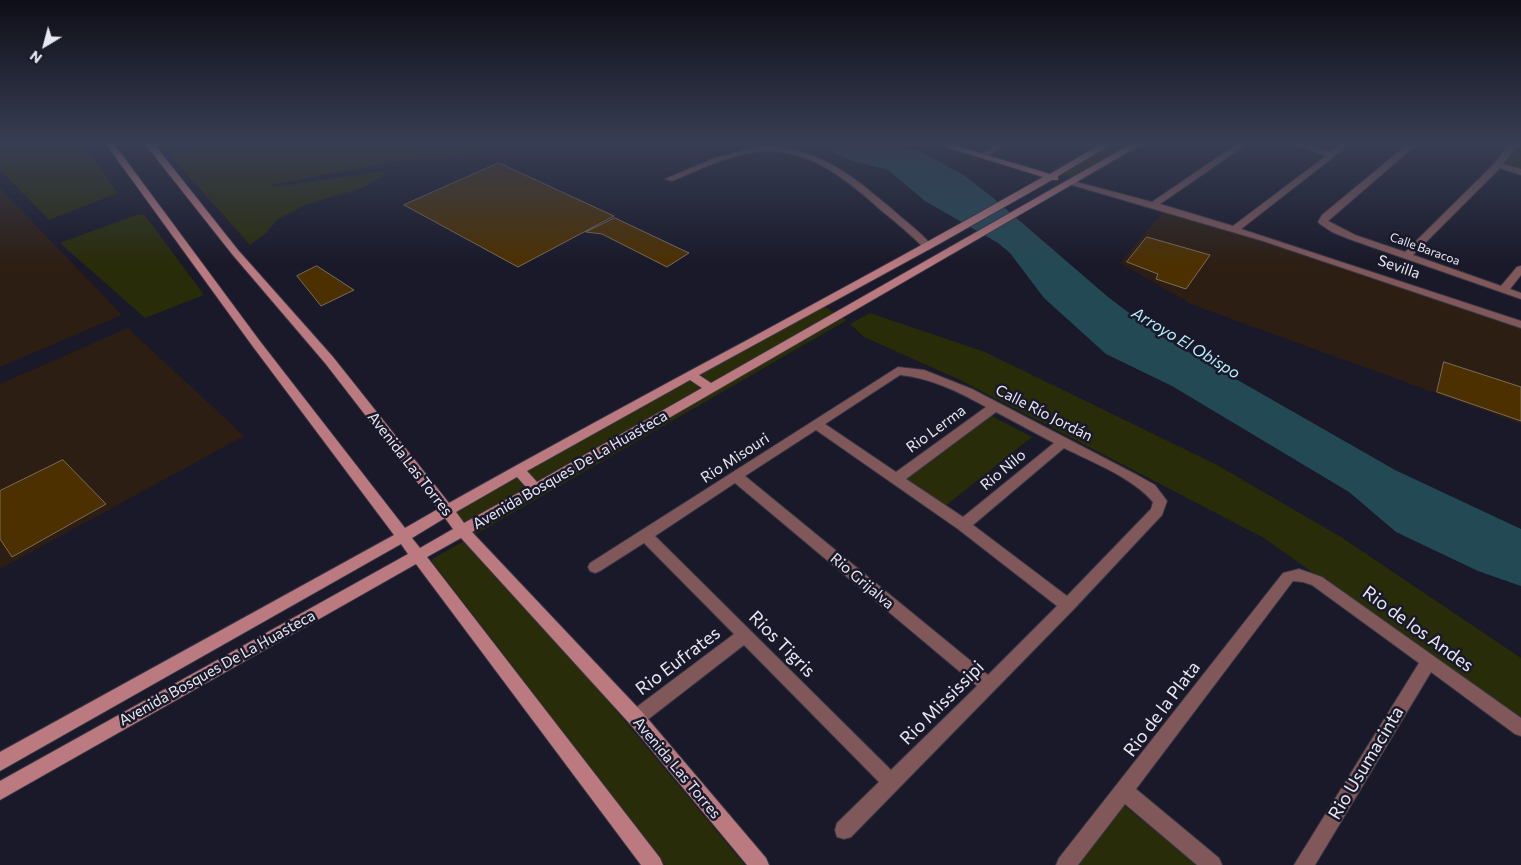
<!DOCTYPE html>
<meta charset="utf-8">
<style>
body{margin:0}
#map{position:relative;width:1521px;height:865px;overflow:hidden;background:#191929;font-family:Commissioner,sans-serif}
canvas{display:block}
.north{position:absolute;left:20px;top:20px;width:50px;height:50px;-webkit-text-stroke:4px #191929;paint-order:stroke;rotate:217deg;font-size:14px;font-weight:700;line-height:20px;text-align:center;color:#e8e8f4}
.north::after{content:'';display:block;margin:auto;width:18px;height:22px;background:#e8e8f4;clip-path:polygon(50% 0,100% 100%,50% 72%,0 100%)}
</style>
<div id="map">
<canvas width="1521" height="865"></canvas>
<div class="north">N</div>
</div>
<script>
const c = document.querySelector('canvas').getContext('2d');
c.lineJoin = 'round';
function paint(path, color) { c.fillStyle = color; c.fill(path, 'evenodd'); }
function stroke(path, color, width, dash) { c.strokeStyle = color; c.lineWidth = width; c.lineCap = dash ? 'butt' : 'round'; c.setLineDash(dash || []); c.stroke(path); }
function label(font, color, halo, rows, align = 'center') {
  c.font = font + ' Commissioner,sans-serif'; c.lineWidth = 5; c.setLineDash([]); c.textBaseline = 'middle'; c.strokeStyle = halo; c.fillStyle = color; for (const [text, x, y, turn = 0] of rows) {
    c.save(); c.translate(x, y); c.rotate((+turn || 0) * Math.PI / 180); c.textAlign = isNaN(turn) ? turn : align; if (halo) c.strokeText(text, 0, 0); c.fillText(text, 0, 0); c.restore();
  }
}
paint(new Path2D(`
 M 0,188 L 122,315 L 0,367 Z
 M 1168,206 L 1521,321 L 1521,424 L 1193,305 L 1120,263 Z
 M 128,328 L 244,436 L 0,569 L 0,384 Z`), '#2c1e13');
paint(new Path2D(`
 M 0,144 L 84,144 L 118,193 L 49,220 L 0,170 Z
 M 201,144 L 500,144 L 484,153 L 393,162 L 270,185 L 275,187 L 383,171 L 384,175 L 362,188 L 305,205 L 278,219 L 266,233 L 250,245 L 169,154 Z
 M 1100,144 L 1146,144 L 1082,181 L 1051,170 Z
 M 1519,144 L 1521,144 L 1521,169 L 1503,163 Z
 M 144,214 L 204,295 L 145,318 L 60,243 L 136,215 Z
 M 818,303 L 847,320 L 471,537 L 745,865 L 665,865 L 431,560 L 471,537 L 448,509 Z
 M 870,313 L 985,352 L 1217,465 L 1341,537 L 1521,658 L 1521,721 L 1264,538 L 958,379 L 864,337 L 850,324 Z
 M 988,414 L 1032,437 L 944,507 L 902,478 Z
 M 1114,797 L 1197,865 L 1060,865 Z`), '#292c08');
paint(new Path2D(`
 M 816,144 L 889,144 L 924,153 L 965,176 L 992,197 L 1108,297 L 1157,334 L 1395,470 L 1521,529 L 1521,586 L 1478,571 L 1396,532 L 1349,492 L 1172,386 L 1106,354 L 1044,298 L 1010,253 L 998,243 L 925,201 L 888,170 L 853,161 Z`), '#234a54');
const building = new Path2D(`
 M 499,163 L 614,216 L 518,267 L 404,205 Z
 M 615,218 L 689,253 L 667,267 L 602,234 L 586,232 Z
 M 1147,237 L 1210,255 L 1186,289 L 1156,279 L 1158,274 L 1127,262 Z
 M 317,266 L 354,290 L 321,306 L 297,276 Z
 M 1444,362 L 1521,387 L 1521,421 L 1437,392 Z
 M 63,460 L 106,504 L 12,557 L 0,539 L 0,491 Z`);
paint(building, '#4c3000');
stroke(building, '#7a6c5a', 1);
const street = new Path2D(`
 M 997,144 L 1008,144 L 984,158 L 977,156 Z
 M 1237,144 L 1247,144 L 1160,204 L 1233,226 L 1326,156 L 1294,144 L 1307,144 L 1331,152 L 1340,144 L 1350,144 L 1241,229 L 1521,321 L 1521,328 L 1263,241 L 1065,183 L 1069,180 L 1152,202 Z
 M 1408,144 L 1417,144 L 1328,221 L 1355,235 L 1405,252 L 1495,163 L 1510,144 L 1519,144 L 1503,164 L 1521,169 L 1521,175 L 1500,168 L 1413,255 L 1501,286 L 1517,267 L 1521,266 L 1521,275 L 1510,289 L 1521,293 L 1521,299 L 1349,239 L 1332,232 L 1320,224 L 1318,222 L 1322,215 Z
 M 756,147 C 815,144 850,174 893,210 C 906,222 922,233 933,247 L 928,250 L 925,249 C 911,235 897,223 882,211 C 846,179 806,145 755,152 C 726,156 699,170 672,181 L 665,179 L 715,158 Z
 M 898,367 L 924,370 L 972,389 L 1137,475 L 1155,485 L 1167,501 L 1162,515 L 1073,610 L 851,837 L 844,839 L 837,837 L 835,830 L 837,823 L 879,782 L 744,645 L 642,724 L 636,726 L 630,724 L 628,718 L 630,712 L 734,634 L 644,543 L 600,571 L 595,573 L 590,571 L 588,567 L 590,563 ZM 900,375 C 931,378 959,392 986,407 L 896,472 L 825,424 ZM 996,412 L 1054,443 L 963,517 L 906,479 ZM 816,430 L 958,529 L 1057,606 L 988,675 L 745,476 ZM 1064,448 C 1092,462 1133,478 1153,502 L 1151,509 L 1067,596 L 973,525 ZM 735,483 L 977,686 L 891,770 L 655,536 Z
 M 1299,569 L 1322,577 L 1521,718 L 1521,736 L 1515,734 L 1431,672 L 1315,865 L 1294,865 L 1419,663 L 1312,585 L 1303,582 L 1293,581 L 1136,789 L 1219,858 L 1222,865 L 1197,865 L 1125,804 L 1078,865 L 1056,865 L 1059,858 L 1283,573 Z`);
const secondary = new Path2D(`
 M 106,144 L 114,144 L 259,340 L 405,528 L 438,509 L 325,363 L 232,254 L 145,144 L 154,144 L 238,250 L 333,357 L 449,503 C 646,392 847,289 1043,177 L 936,144 L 950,144 L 1050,174 L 1101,144 L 1112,144 L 1058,176 L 1058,180 L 1052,180 L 939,244 L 699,375 L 711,383 L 1131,144 L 1142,144 L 472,532 L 642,712 L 766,858 L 769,865 L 747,865 L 630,724 L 461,538 L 427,557 L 660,858 L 663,865 L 641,865 L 416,564 L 0,800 L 0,781 L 408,554 L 401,544 L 0,771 L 0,752 L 394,535 L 251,344 ZM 690,380 L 702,388 L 537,482 L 527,471 ZM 517,477 L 527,488 L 464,523 L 456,512 ZM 445,518 L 453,529 L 420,548 L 412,538 Z`);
stroke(street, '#363645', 2);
stroke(secondary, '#363645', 2);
paint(street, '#80585a');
paint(secondary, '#bb7a7f');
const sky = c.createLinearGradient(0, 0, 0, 266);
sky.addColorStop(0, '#0e0e17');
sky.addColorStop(0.54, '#383e54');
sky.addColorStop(1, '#383e5400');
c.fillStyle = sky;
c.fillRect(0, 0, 1521, 266);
label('12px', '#e8e8f4', '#191929', [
 ["Calle Baracoa",1425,249,20]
]);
label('15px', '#e8e8f4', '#191929', [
 ["Sevilla",1399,267,19],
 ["Calle Río Jordán",1044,413,27],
 ["Rio Lerma",936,429,-36],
 ["Rio Misouri",735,458,-33],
 ["Avenida Las Torres",410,464,52],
 ["Avenida Bosques De La Huasteca",570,470,-30],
 ["Rio Nilo",1003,470,-40],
 ["Rio Grijalva",862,581,40],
 ["Avenida Bosques De La Huasteca",217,668,-29],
 ["Avenida Las Torres",677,768,50]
]);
label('italic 16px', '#b8eefe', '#191929', [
 ["Arroyo El Obispo",1186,343,31]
]);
label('18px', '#e8e8f4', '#191929', [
 ["Rio de los Andes",1418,629,36],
 ["Rios Tigris",782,644,45],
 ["Rio Eufrates",678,661,-37],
 ["Rio Mississipi",942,703,-45],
 ["Rio de la Plata",1162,709,-53],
 ["Rio Usumacinta",1366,763,-59]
]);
</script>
